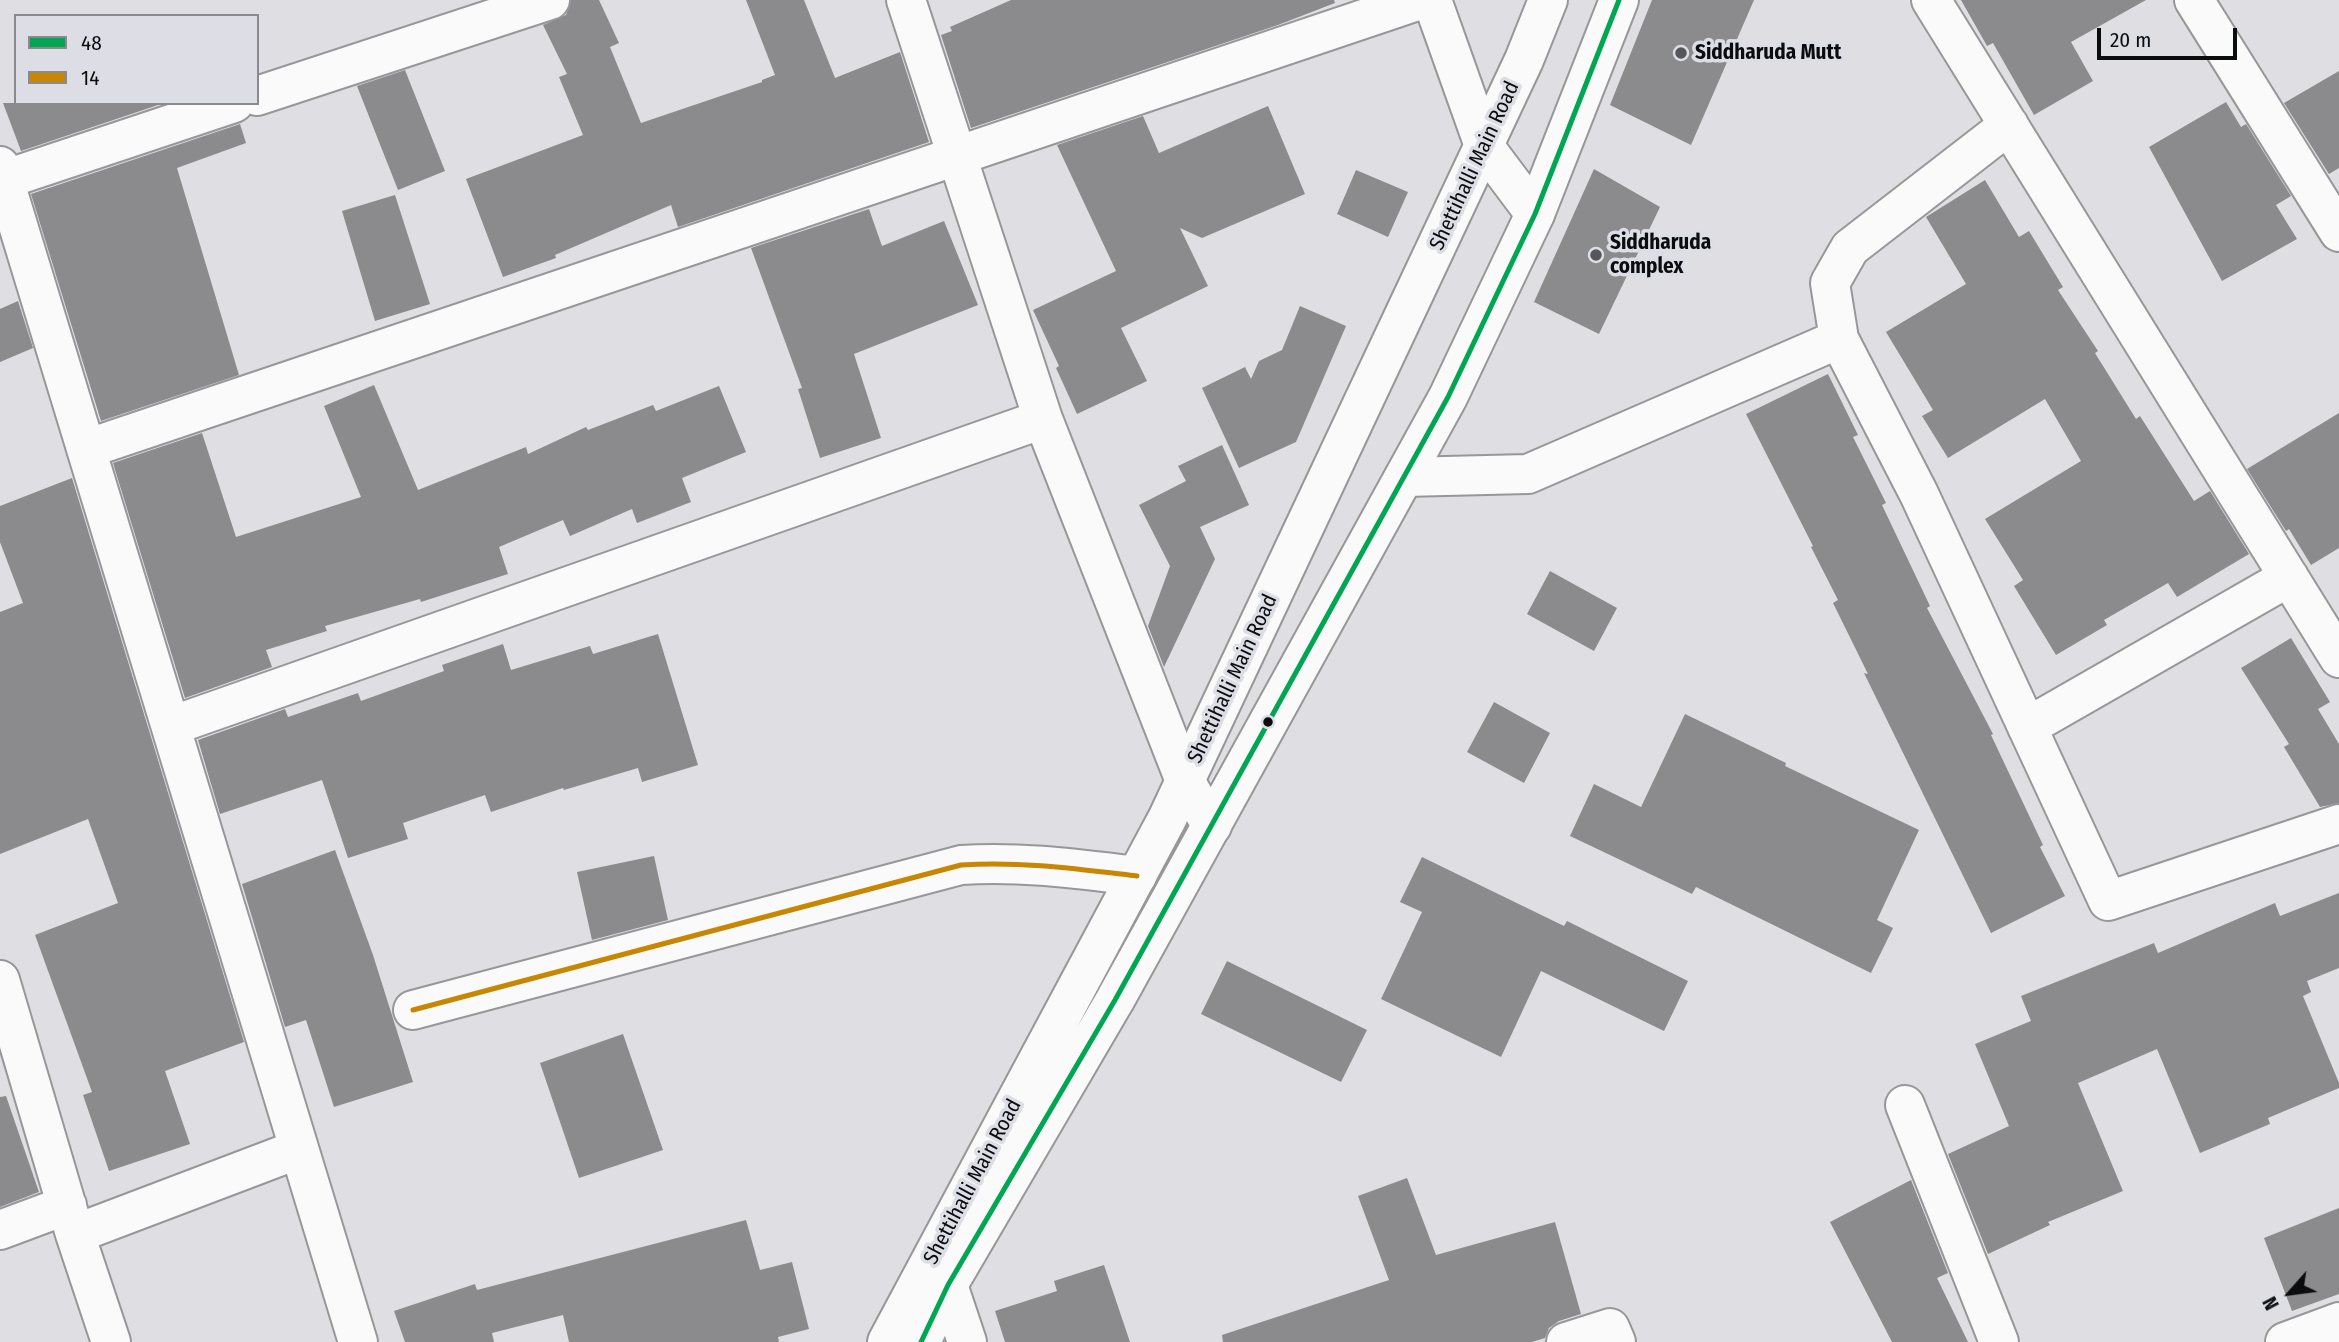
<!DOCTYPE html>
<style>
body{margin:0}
#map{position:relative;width:2339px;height:1342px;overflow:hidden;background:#dfdfe3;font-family:"Fira Sans Condensed",sans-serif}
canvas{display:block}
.legend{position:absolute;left:14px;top:14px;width:245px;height:91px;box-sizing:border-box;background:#dddee5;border:2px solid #898a8f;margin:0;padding:9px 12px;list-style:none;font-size:21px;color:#0b0c0e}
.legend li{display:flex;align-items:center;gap:14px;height:35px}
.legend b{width:35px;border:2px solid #898a8f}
.north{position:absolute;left:2255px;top:1258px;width:70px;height:70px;-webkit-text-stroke:5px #dddee5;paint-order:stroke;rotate:242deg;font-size:19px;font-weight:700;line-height:28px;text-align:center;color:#0b0c0e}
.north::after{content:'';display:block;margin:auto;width:24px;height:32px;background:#0b0c0e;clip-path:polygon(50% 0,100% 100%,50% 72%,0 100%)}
.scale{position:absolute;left:2097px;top:28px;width:140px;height:32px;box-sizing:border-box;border:4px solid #0b0c0e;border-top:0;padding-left:9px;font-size:21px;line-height:24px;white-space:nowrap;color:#0b0c0e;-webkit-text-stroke:5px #dddee5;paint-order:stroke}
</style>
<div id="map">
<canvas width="2339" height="1342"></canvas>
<ul class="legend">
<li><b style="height:9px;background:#00a651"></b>48</li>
<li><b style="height:9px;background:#c88703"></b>14</li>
</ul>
<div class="north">N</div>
<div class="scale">20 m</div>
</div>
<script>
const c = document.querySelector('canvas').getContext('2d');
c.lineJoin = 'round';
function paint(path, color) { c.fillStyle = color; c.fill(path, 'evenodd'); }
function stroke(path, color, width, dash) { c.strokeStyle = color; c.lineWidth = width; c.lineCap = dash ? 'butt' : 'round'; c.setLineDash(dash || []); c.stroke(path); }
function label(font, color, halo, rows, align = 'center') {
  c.font = font + ' "Fira Sans Condensed",sans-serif'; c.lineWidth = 7; c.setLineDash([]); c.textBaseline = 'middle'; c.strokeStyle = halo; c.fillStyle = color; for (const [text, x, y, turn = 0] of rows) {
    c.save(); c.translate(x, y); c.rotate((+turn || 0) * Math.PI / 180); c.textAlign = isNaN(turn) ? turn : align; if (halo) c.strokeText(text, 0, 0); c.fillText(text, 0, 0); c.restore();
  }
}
paint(new Path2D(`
 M 571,0 L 599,0 L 619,43 L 610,47 L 641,123 L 762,82 L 762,80 L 775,75 L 746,0 L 804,0 L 835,78 L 900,52 L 929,142 L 678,227 L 671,205 L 555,255 L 556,258 L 503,277 L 466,179 L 583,135 L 559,77 L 567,74 L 543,25 L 566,15 Z
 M 1011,0 L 1334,0 L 1335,3 L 1278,25 L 971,128 L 941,35 L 952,31 L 950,27 Z
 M 1652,0 L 1754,0 L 1691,145 L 1610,105 Z
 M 1961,0 L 2146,0 L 2071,42 L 2093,81 L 2034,115 L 1993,43 L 1987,46 Z
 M 405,70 L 445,171 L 398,190 L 357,86 Z
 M 2339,71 L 2339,168 L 2329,174 L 2284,103 Z
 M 2226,102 L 2241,127 L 2246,124 L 2291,196 L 2276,205 L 2297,239 L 2222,281 L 2149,147 Z
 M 3,103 L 164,103 L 21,151 Z
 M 1268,106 L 1305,194 L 1202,238 L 1180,228 L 1208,286 L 1121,328 L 1147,381 L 1077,414 L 1056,368 L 1059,366 L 1033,310 L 1116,271 L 1057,145 L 1143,116 L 1159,153 Z
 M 240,124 L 246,143 L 177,168 L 239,375 L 101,421 L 31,194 Z
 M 1594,169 L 1660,207 L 1599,334 L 1534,302 Z
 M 1356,170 L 1408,192 L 1388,237 L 1337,214 Z
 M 1985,180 L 2019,237 L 2029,231 L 2063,287 L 2058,290 L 2098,351 L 2095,353 L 2136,419 L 2140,416 L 2194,501 L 2210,491 L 2249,554 L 2177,597 L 2168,583 L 2104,620 L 2107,625 L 2056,655 L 2014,586 L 2023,580 L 1985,519 L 2081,461 L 2045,399 L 1948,458 L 1922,416 L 1933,410 L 1886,332 L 1966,284 L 1926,217 Z
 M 395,195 L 430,304 L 375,321 L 342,211 Z
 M 869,209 L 882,246 L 944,221 L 978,305 L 854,354 L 881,438 L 820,458 L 798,389 L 802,388 L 751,248 Z
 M 18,301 L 33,348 L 0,362 L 0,309 Z
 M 1300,306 L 1346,326 L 1296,442 L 1239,468 L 1202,388 L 1245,367 L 1251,379 L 1259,361 L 1282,350 Z
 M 1828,374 L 1858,435 L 1853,437 L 1886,503 L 1882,505 L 1930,606 L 1927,608 L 1993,734 L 1991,735 L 2043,845 L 2040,847 L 2065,896 L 1991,933 L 1864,673 L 1868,674 L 1833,603 L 1838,600 L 1811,547 L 1813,546 L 1746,414 Z
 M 374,385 L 418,490 L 526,447 L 528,454 L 586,427 L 588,430 L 653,405 L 656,411 L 719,386 L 746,452 L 682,478 L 691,502 L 637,523 L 632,509 L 570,536 L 563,520 L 499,547 L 508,574 L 421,602 L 420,599 L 325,626 L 327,631 L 266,650 L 272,667 L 185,698 L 113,463 L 202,433 L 236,537 L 361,497 L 324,406 Z
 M 2339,413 L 2339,548 L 2311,565 L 2289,529 L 2286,531 L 2247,469 Z
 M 1222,445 L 1249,505 L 1200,527 L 1215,559 L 1164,667 L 1148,626 L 1170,566 L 1139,505 L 1186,481 L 1178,466 Z
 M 72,478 L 244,1042 L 165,1071 L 190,1144 L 109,1171 L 83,1095 L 92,1092 L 35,935 L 118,903 L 88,819 L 0,854 L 0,612 L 23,603 L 0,542 L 0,506 Z
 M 1550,571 L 1617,608 L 1594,651 L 1527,614 Z
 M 658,634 L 698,765 L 642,782 L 638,768 L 564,790 L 563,788 L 491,812 L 485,795 L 403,823 L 408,839 L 348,858 L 322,780 L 220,814 L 198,740 L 285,709 L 288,717 L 358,693 L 361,701 L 444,671 L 442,665 L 503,644 L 511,670 L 590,646 L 593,654 Z
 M 2291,638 L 2330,702 L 2318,709 L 2339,744 L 2339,803 L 2320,807 L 2284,747 L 2289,744 L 2241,668 Z
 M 1494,702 L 1550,733 L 1524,783 L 1467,752 Z
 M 1685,714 L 1786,763 L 1785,766 L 1919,830 L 1877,920 L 1893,928 L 1871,973 L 1696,887 L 1692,894 L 1570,836 L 1594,784 L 1641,807 Z
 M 335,850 L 373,955 L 413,1082 L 334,1107 L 306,1020 L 285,1027 L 242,884 Z
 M 654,856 L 668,920 L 592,940 L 577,872 Z
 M 1422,857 L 1564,926 L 1567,921 L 1688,981 L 1664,1031 L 1541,971 L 1501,1057 L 1381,999 L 1422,912 L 1400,902 Z
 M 2339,893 L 2339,968 L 2307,981 L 2311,992 L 2303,996 L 2339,1083 L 2339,1088 L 2268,1118 L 2270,1124 L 2200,1153 L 2157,1049 L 2078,1083 L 2123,1191 L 2048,1222 L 2050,1225 L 1988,1254 L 1948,1154 L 2009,1126 L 1975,1044 L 2031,1021 L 2021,996 L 2154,943 L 2158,953 L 2275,903 L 2280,916 Z
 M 1227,961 L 1367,1030 L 1341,1082 L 1201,1014 Z
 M 623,1034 L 663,1150 L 579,1178 L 540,1063 Z
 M 6,1096 L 39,1192 L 0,1207 L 0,1097 Z
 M 1407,1178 L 1436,1255 L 1555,1222 L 1581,1314 L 1559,1321 L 1549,1328 L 1545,1338 L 1532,1342 L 1223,1342 L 1222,1335 L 1389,1280 L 1358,1196 Z
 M 1911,1180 L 1948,1273 L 1937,1278 L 1968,1342 L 1892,1342 L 1830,1222 Z
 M 2339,1208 L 2339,1294 L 2292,1311 L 2264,1238 Z
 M 746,1220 L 760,1270 L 792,1262 L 809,1329 L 778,1337 L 779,1342 L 569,1342 L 563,1315 L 492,1333 L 494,1342 L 405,1342 L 394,1311 L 475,1284 L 477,1290 Z
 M 1104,1265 L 1130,1342 L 1005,1342 L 995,1311 L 1057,1291 L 1054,1281 Z`), '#8b8a8c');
const minor = new Path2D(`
 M 906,0 L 1043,419 L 1185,781 L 1212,826
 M 1432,0 L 1484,146 L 1535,214
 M 1931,0 L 2339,658
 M 2194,0 L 2339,232
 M 257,96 L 550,0
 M 2009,125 L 1850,248 L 1830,283 L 1839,339 L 1919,494 L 2108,901 L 2339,824
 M 0,166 L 358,1342
 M 0,181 L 234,103
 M 86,449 L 1420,0
 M 1404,477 L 1528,474 L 1839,339
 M 171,726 L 1043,419
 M 2027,727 L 2289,577
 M 0,980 L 75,1234 L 111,1342
 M 413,1010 L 961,865 C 1021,861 1078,869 1137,876
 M 1905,1105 L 1999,1342
 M 0,1230 L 67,1205
 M 75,1234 L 299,1149
 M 948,1285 L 967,1342
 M 1566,1342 L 1610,1328 L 1616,1342
 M 2285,1342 L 2339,1322`);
const secondary = new Path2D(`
 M 887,1342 L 1167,819 L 1524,60 L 1548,0
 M 921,1342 L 948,1285 L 1115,1000 L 1448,397 L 1535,214 L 1619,0`);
stroke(minor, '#97979a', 42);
stroke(secondary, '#97979a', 42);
stroke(minor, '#fafafb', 38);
stroke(secondary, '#fafafb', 38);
stroke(new Path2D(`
 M 921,1342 L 948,1285 L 1115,1000 L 1448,397 L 1535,214 L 1619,0`), '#00a651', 5);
stroke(new Path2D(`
 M 413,1010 L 961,865 C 1021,861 1078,869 1137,876`), '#c88703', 5);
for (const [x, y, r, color] of [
 [1681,53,7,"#555659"],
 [1596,255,7,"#555659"],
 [1268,722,6,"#0b0c0e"]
]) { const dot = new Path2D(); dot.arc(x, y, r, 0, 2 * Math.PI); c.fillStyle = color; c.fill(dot); stroke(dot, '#dddee5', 2.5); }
label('bold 21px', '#0b0c0e', '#dddee5', [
 ["Siddharuda Mutt",1695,53],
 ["Siddharuda",1610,243],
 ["complex",1610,267]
], 'left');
label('21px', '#0b0c0e', '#dddee5', [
 ["Shettihalli Main Road",1475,166,-65],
 ["Shettihalli Main Road",1233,679,-65],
 ["Shettihalli Main Road",973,1182,-62]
]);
</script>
